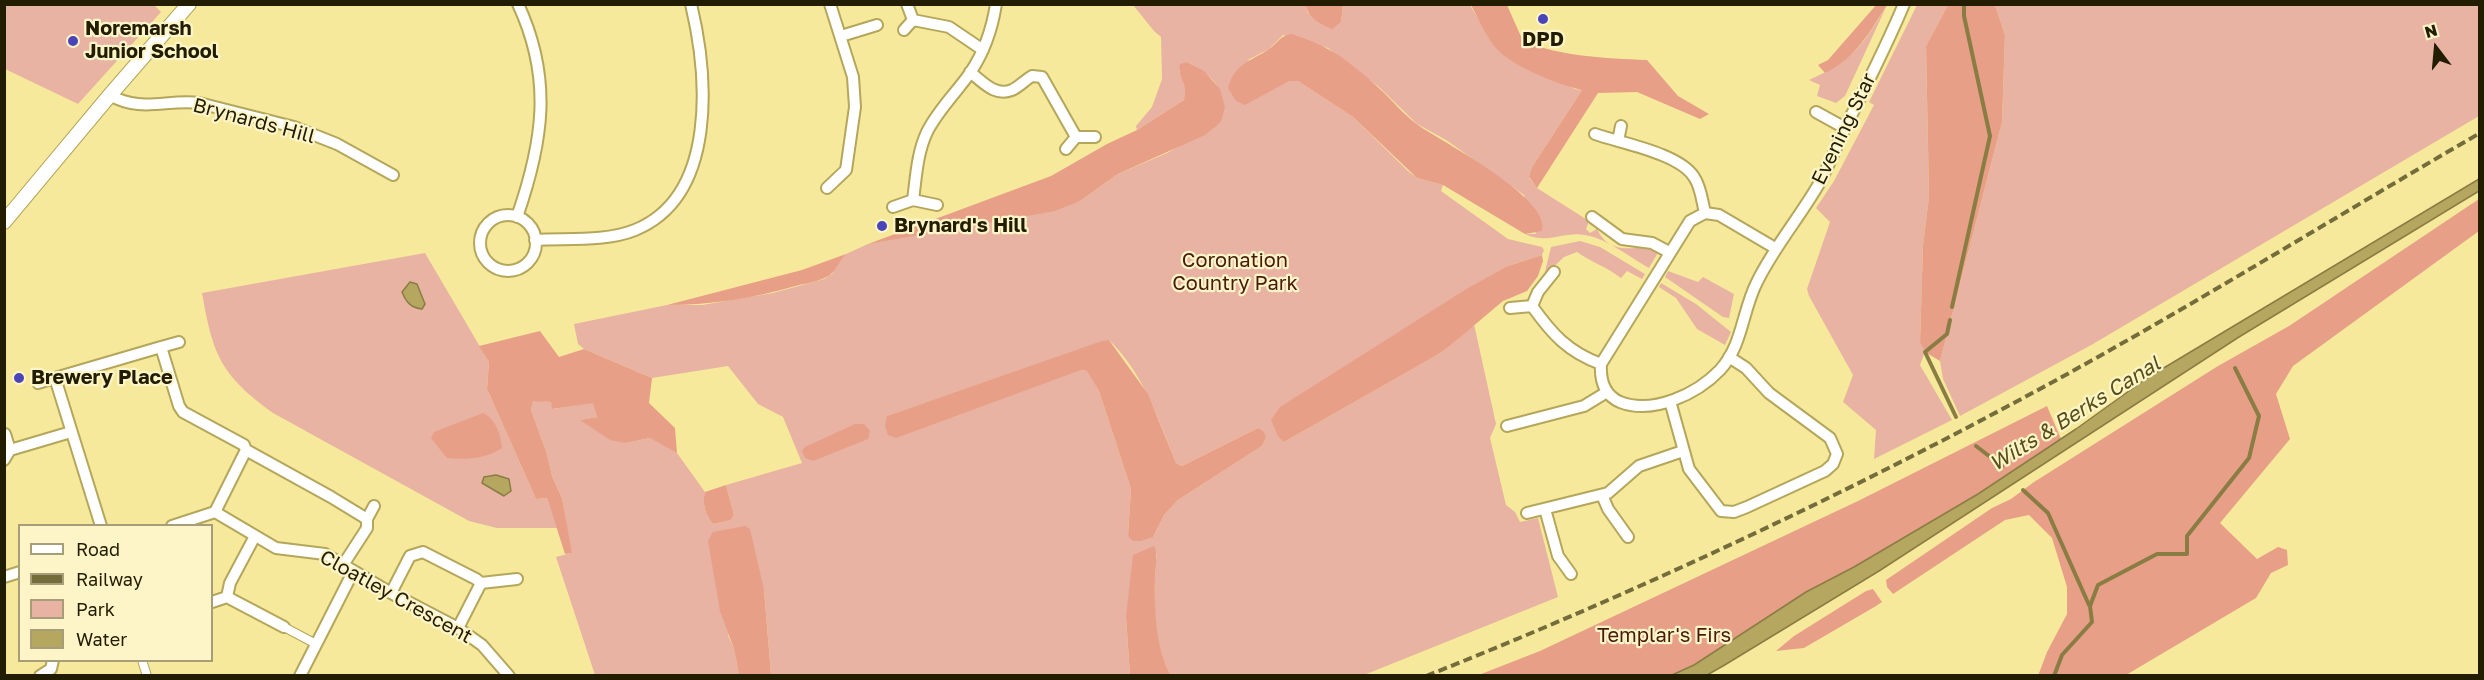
<!DOCTYPE html>
<style>
body{margin:0}
#map{position:relative;width:2484px;height:680px;overflow:hidden;background:#f7e99b;font-family:"Golos Text",sans-serif}
canvas{display:block}
.frame{position:absolute;inset:0;border:6px solid #221c00;pointer-events:none}
.legend{position:absolute;left:18px;top:524px;width:195px;height:138px;box-sizing:border-box;background:#fdf5c8;border:2px solid #a59e78;margin:0;padding:8px 10px;list-style:none;font-size:18px;color:#221c00}
.legend li{display:flex;align-items:center;gap:12px;height:30px}
.legend b{width:30px;border:2px solid #a59e78}
.north{position:absolute;left:2406px;top:18px;width:60px;height:60px;-webkit-text-stroke:4px #fdf5c8;paint-order:stroke;rotate:344deg;font-size:16px;font-weight:700;line-height:24px;text-align:center;color:#221c00}
.north::after{content:'';display:block;margin:auto;width:21px;height:27px;background:#221c00;clip-path:polygon(50% 0,100% 100%,50% 72%,0 100%)}
</style>
<div id="map">
<canvas width="2484" height="680"></canvas>
<div class="frame"></div>
<ul class="legend">
<li><b style="height:8px;background:#fff"></b>Road</li>
<li><b style="height:8px;background:#756c3c"></b>Railway</li>
<li><b style="height:16px;background:#e8b3a2"></b>Park</li>
<li><b style="height:16px;background:#b5a760"></b>Water</li>
</ul>
<div class="north">N</div>
</div>
<script>
const c = document.querySelector('canvas').getContext('2d');
c.lineJoin = 'round';
function paint(path, color) { c.fillStyle = color; c.fill(path, 'evenodd'); }
function stroke(path, color, width, dash) { c.strokeStyle = color; c.lineWidth = width; c.lineCap = dash ? 'butt' : 'round'; c.setLineDash(dash || []); c.stroke(path); }
function label(font, color, halo, rows, align = 'center') {
  c.font = font + ' "Golos Text",sans-serif'; c.lineWidth = 4.5; c.setLineDash([]); c.textBaseline = 'middle'; c.strokeStyle = halo; c.fillStyle = color; for (const [text, x, y, turn = 0] of rows) {
    c.save(); c.translate(x, y); c.rotate((+turn || 0) * Math.PI / 180); c.textAlign = isNaN(turn) ? turn : align; if (halo) c.strokeText(text, 0, 0); c.fillText(text, 0, 0); c.restore();
  }
}
paint(new Path2D(`
 M 153,4 L 161,12 L 78,104 L 5,69 L 5,5 Z
 M 1133,5 L 1306,5 L 1308,13 L 1341,22 L 1343,5 L 1470,5 L 1495,47 L 1575,89 L 1582,90 L 1532,167 L 1529,178 L 1537,188 L 1589,221 L 1586,229 L 1590,233 L 1597,229 C 1612,261 1642,241 1659,251 L 1649,268 C 1629,257 1608,239 1585,235 C 1564,231 1546,245 1525,234 L 1536,234 L 1524,195 L 1446,140 L 1417,124 L 1380,88 L 1328,48 L 1283,35 L 1269,49 L 1248,60 L 1289,81 L 1298,81 L 1353,117 L 1408,171 L 1417,178 L 1443,185 L 1441,191 L 1508,239 L 1542,247 L 1544,250 L 1542,255 L 1508,266 L 1284,442 L 1432,358 L 1446,349 L 1474,324 L 1496,424 L 1490,438 L 1506,505 L 1515,512 L 1520,522 L 1538,518 L 1558,597 L 1364,675 L 1171,675 C 1152,644 1153,588 1157,553 L 1126,617 L 1130,675 L 771,675 L 764,590 L 728,635 L 734,649 L 739,675 L 595,675 L 556,557 L 571,553 L 562,498 L 552,476 L 547,454 L 531,410 L 533,400 L 551,402 L 553,409 L 594,402 L 597,417 L 581,420 L 626,443 L 650,438 L 668,447 L 677,453 L 705,492 C 702,504 705,514 713,524 L 731,520 L 734,515 L 726,485 L 802,463 L 783,417 L 758,404 L 728,366 L 652,378 L 584,349 L 578,344 L 574,324 L 667,305 L 702,305 L 773,293 L 824,279 L 832,274 L 838,262 L 846,254 L 868,244 L 1080,201 L 1118,174 L 1167,153 L 1221,122 C 1229,91 1213,75 1187,62 L 1179,71 L 1187,90 L 1184,100 L 1137,130 L 1136,126 L 1152,107 L 1162,79 L 1161,37 L 1154,31 ZM 1109,340 C 1143,373 1159,420 1176,463 L 1182,466 L 1258,428 L 1266,438 L 1262,446 L 1178,500 L 1164,515 L 1153,537 L 1128,536 L 1131,489 L 1099,391 L 1088,371 L 1081,370 L 887,416 Z
 M 1887,5 L 1845,96 L 1836,103 L 1817,96 L 1820,85 L 1809,80 C 1854,60 1863,45 1887,5 Z
 M 1917,5 L 1948,5 L 1926,46 L 1929,197 L 1923,245 L 1920,343 L 1925,352 L 1920,365 L 1952,420 L 1874,459 L 1876,430 L 1843,402 L 1853,375 L 1809,296 L 1807,289 L 1830,222 L 1816,208 L 1834,181 L 1874,105 L 1869,102 Z
 M 1995,5 L 2479,5 L 2479,116 L 2093,344 L 1960,416 L 1943,379 L 1940,361 L 2002,122 L 2005,35 Z
 M 1580,241 L 1600,247 L 1645,274 L 1642,279 L 1627,271 L 1621,278 C 1607,267 1591,262 1577,252 L 1564,257 L 1544,276 L 1551,247 Z
 M 425,253 L 489,362 L 487,389 L 536,499 L 547,498 L 557,528 L 497,528 L 469,521 L 273,413 C 221,375 213,356 202,293 Z
 M 1668,271 L 1698,282 L 1703,277 L 1734,294 L 1729,318 L 1723,317 L 1665,277 Z
 M 1661,283 L 1696,304 L 1731,332 L 1725,345 L 1697,329 L 1676,298 L 1659,287 Z`), '#e8b3a2');
paint(new Path2D(`
 M 1877,4 L 1887,5 C 1870,32 1855,59 1825,73 L 1818,65 L 1828,60 Z
 M 1306,5 L 1343,5 L 1341,22 L 1332,29 C 1320,24 1308,18 1306,5 Z
 M 1471,5 L 1507,5 L 1523,41 C 1563,57 1604,58 1647,60 L 1678,96 L 1709,114 L 1700,119 L 1637,92 L 1598,93 L 1537,188 L 1529,177 L 1532,167 L 1582,90 C 1557,84 1510,66 1494,46 C 1485,34 1478,18 1471,5 Z
 M 1948,5 L 1995,5 L 2005,35 L 2002,122 L 1940,361 L 1925,352 L 1920,343 L 1923,245 L 1929,197 L 1926,46 Z
 M 1292,34 C 1303,38 1315,42 1326,48 C 1343,56 1367,77 1381,90 C 1393,101 1404,115 1418,125 C 1442,142 1552,198 1542,231 L 1525,234 L 1443,185 L 1417,178 L 1353,117 L 1298,81 L 1289,81 L 1245,105 L 1236,101 L 1228,88 C 1235,63 1250,62 1269,49 C 1278,43 1280,35 1292,34 Z
 M 1187,62 L 1204,71 L 1220,89 L 1225,107 L 1221,122 L 1205,135 L 1118,174 L 1080,201 L 1055,211 L 868,244 L 1051,176 L 1107,144 L 1137,130 L 1184,100 C 1189,81 1177,80 1180,64 Z
 M 2479,199 L 2479,231 L 2293,366 L 2276,394 L 2290,439 L 2220,523 L 2257,559 L 2278,547 L 2287,550 L 2288,565 L 2271,573 L 2256,598 L 2126,675 L 2038,676 L 2047,652 L 2067,614 L 2067,587 L 2052,538 L 2029,515 L 2005,520 L 1893,594 L 1887,587 L 1886,580 L 1992,508 L 2011,499 L 2034,482 L 2218,366 L 2289,326 Z
 M 846,254 C 840,260 835,271 830,275 C 821,281 809,283 799,285 C 756,298 712,305 667,305 L 802,270 Z
 M 1542,255 L 1543,261 L 1538,276 L 1527,291 L 1503,301 L 1446,349 L 1432,358 L 1284,442 L 1278,436 L 1271,420 L 1280,407 L 1468,288 L 1508,266 Z
 M 540,331 L 559,357 L 584,349 L 652,378 L 649,403 L 675,428 L 677,453 L 650,438 L 626,443 L 610,440 L 580,420 L 597,417 L 593,403 L 552,409 L 551,402 L 533,401 L 531,410 L 547,454 L 552,476 L 562,498 L 572,553 L 565,554 L 547,498 L 536,499 L 487,389 L 489,362 L 479,346 Z
 M 1109,340 L 1148,394 L 1176,463 L 1182,466 L 1258,428 L 1264,432 L 1266,438 L 1262,446 L 1178,500 L 1164,515 L 1153,537 L 1141,541 L 1133,541 L 1128,536 L 1131,489 L 1099,391 L 1087,371 L 1081,370 L 896,438 L 888,435 L 885,426 L 887,416 L 1102,341 Z
 M 2047,406 L 2061,439 L 1978,494 L 1854,567 L 1806,592 L 1694,665 L 1672,675 L 1476,676 L 1540,651 L 1858,501 Z
 M 483,413 C 496,419 501,435 502,448 C 486,459 466,460 447,458 L 431,438 L 434,432 Z
 M 855,424 L 864,424 L 870,431 L 868,439 L 813,461 L 805,458 L 802,451 L 805,447 Z
 M 726,485 L 734,515 L 731,520 L 713,524 C 705,514 702,504 705,492 Z
 M 745,526 L 750,529 L 764,590 L 771,675 L 739,675 L 734,649 L 720,611 L 708,541 L 713,532 Z
 M 1154,546 C 1159,557 1155,567 1155,578 C 1154,607 1156,651 1171,675 L 1130,675 L 1126,617 L 1133,555 Z
 M 1873,589 L 1882,602 L 1876,606 L 1804,648 L 1776,651 L 1794,636 L 1866,591 Z`), '#e89f87');
const water = new Path2D(`
 M 2479,179 L 2479,191 L 2239,337 L 1879,571 L 1723,666 L 1707,675 L 1672,675 L 1694,665 L 1806,592 L 1854,567 L 1978,494 L 2076,429 L 2147,378 Z
 M 410,282 L 417,284 L 425,304 L 422,309 C 411,308 406,302 402,292 Z
 M 496,475 L 509,479 L 511,491 L 504,496 L 482,483 L 484,477 Z`);
paint(water, '#b5a760');
stroke(water, '#897d43', 1.5);
stroke(new Path2D(`
 M 1952,307 L 1990,136 L 1964,16 L 1964,4
 M 1950,320 L 1947,334 L 1925,352 L 1956,417
 M 1976,446 L 2002,466
 M 2023,490 L 2048,513 L 2089,605
 M 2054,676 L 2062,655 L 2092,622 L 2090,606 L 2098,585 L 2157,554 L 2187,554 L 2187,536 L 2249,458 L 2259,416 L 2235,368`), '#897d43', 4);
const pedestrian = new Path2D(`
 M 284,627 L 316,644
 M 142,660 L 147,676`);
const minor = new Path2D(`
 M 907,4 L 913,20 L 949,27 L 983,50
 M 904,30 L 913,20
 M 841,36 L 877,25
 M 970,72 C 983,82 995,97 1012,90 C 1019,87 1025,80 1032,76 L 1042,77 L 1076,137 L 1066,149
 M 110,95 C 140,113 167,99 199,103 L 294,127 L 337,144 L 393,175
 M 1816,112 L 1845,128
 M 1595,134 C 1620,143 1679,153 1694,177 C 1701,187 1702,201 1705,213
 M 1076,137 L 1095,137
 M 1618,141 L 1621,126
 M 827,188 L 846,170 L 855,107 L 853,77 L 830,4
 M 913,200 L 937,205
 M 893,207 L 913,200 C 916,178 917,153 927,132 C 938,110 956,93 970,73 C 985,51 992,30 996,4
 M480 243a28 28 0 1 1 56 0a28 28 0 1 1-56 0Z
 M 517,217 C 543,142 553,79 518,4
 M 1592,217 L 1622,239 L 1652,243 L 1669,252
 M 535,240 C 567,238 605,242 635,230 C 718,196 708,75 691,4
 M 1775,248 L 1719,215 L 1705,213 L 1690,221 L 1601,364 C 1600,380 1604,395 1620,402 C 1653,415 1697,394 1720,370 C 1743,345 1742,311 1757,282 C 1774,247 1800,217 1820,182 C 1830,163 1838,143 1847,124 C 1867,84 1887,45 1904,4
 M 1532,306 L 1538,292 L 1554,272
 M 1510,308 L 1532,306 C 1552,334 1568,352 1601,364
 M 161,347 L 179,342
 M 38,383 L 55,378
 M 1670,401 L 1689,469 L 1721,511 L 1734,512 L 1747,507 L 1825,471 L 1833,464 L 1837,454 L 1830,438 L 1769,393 L 1746,368 L 1729,357
 M 1507,426 L 1584,406 L 1607,392
 M 5,434 L 10,450
 M 246,450 L 331,497 L 367,519 L 367,528 L 343,565
 M 4,460 L 10,450 L 71,432
 M 1602,495 L 1608,509 L 1628,537
 M 1545,509 L 1558,556 L 1571,574
 M 1527,513 L 1608,493 L 1639,466 L 1683,451
 M 367,519 L 374,506
 M 101,526 L 55,378 L 161,347 L 179,406 L 183,412 L 244,445 L 246,450 L 215,512
 M 172,526 L 215,512 L 276,548 L 325,554 L 391,593 L 458,628 L 482,645 L 509,676
 M 255,536 L 230,583 L 227,597 L 284,627
 M 4,577 L 20,572
 M 481,583 L 517,579
 M 391,593 L 410,556 L 423,552 L 476,579 L 481,583 L 458,628
 M 212,602 L 227,597
 M 40,676 L 51,669 L 53,660
 M 300,676 L 353,572`);
const tertiary = new Path2D(`
 M 4,222 L 110,95 L 189,4`);
stroke(pedestrian, '#b4a65a', 10);
stroke(minor, '#b4a65a', 14);
stroke(tertiary, '#b4a65a', 16);
stroke(pedestrian, '#fff', 8);
stroke(minor, '#fff', 10);
stroke(tertiary, '#fff', 14);
stroke(new Path2D(`
 M 1426,676 C 1623,598 1823,505 2010,405 C 2170,320 2323,224 2480,133`), '#756c3c', 4, [9, 4.5]);
for (const [x, y, r, color] of [
 [1543,19,6,"#4a44bb"],
 [73,41,6,"#4a44bb"],
 [882,226,6,"#4a44bb"],
 [19,378,6,"#4a44bb"]
]) { const dot = new Path2D(); dot.arc(x, y, r, 0, 2 * Math.PI); c.fillStyle = color; c.fill(dot); stroke(dot, '#fdf5c8', 2); }
label('bold 20px', '#221c00', '#fdf5c8', [
 ["Noremarsh",85,29],
 ["Junior School",85,52],
 ["DPD",1543,40,"center"],
 ["Brynard's Hill",894,226],
 ["Brewery Place",31,378]
], 'left');
label('20px', '#221c00', '#fdf5c8', [
 ["Brynards Hill",254,121,15],
 ["Evening Star",1844,129,-64],
 ["Cloatley Crescent",396,597,29]
]);
label('20px', '#471a0a', '#fdf5c8', [
 ["Coronation",1235,261],
 ["Country Park",1235,284],
 ["Templar's Firs",1664,636]
]);
label('italic 21px', '#594f18', '#fdf5c8', [
 ["Wilts & Berks Canal",2075,414,-32]
]);
</script>
